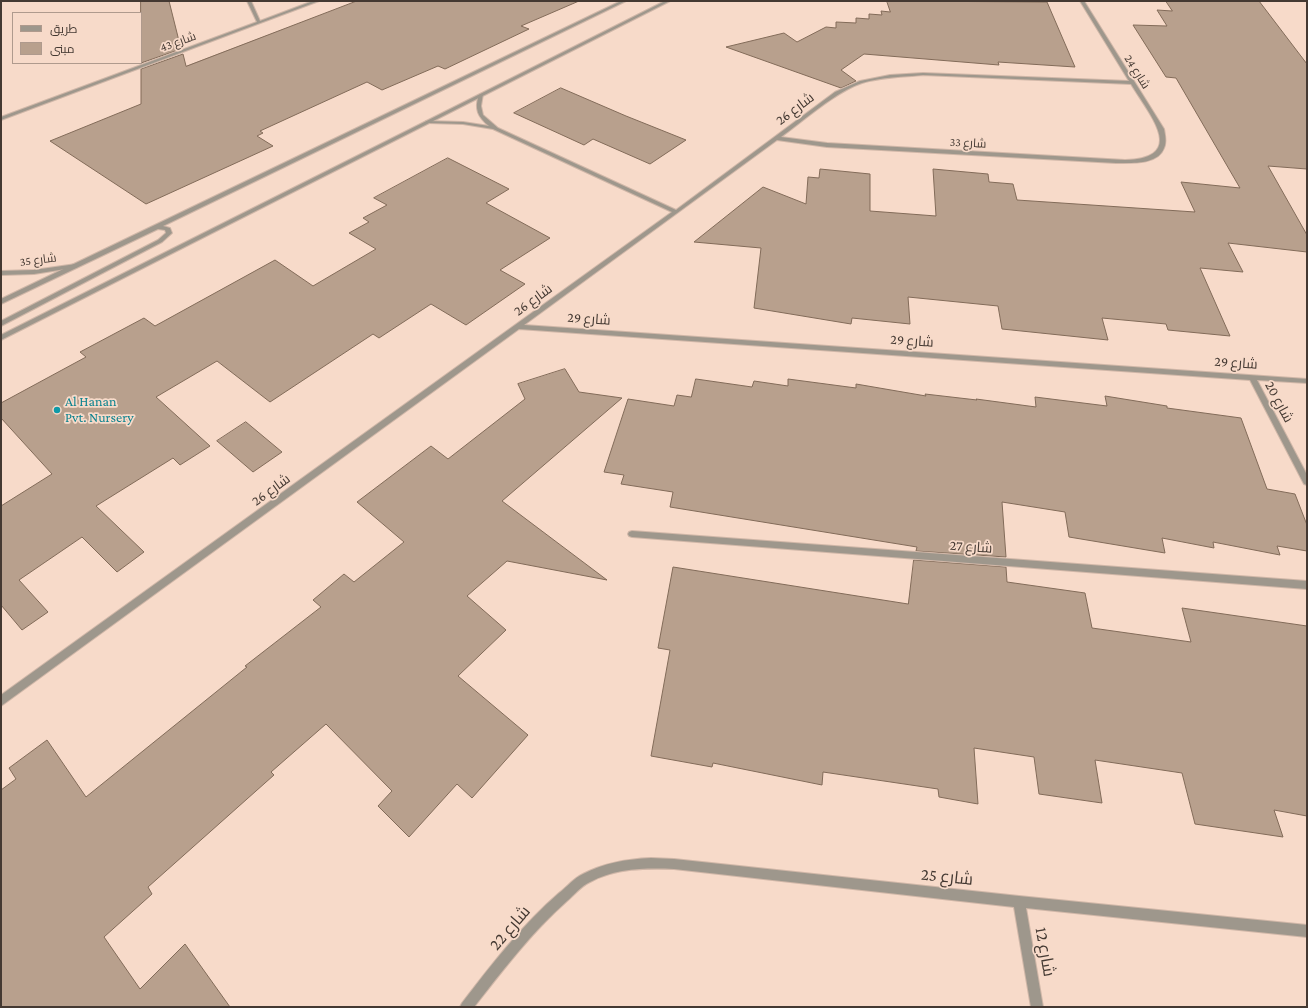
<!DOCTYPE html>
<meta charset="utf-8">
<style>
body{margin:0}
#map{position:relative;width:1308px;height:1008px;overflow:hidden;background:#f7dac9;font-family:"Crimson Pro",Cairo,serif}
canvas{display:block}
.frame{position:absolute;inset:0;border:2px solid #443932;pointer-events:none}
.legend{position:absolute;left:12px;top:12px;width:130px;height:52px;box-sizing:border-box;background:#f7dac9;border:1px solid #af9a8d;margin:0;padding:5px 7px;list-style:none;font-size:12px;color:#443932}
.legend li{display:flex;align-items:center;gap:8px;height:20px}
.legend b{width:20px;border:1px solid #af9a8d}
</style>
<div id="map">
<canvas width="1308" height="1008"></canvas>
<div class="frame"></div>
<ul class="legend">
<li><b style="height:5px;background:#9e978c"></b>طريق</li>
<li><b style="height:11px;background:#b8a08d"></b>مبنى</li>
</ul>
</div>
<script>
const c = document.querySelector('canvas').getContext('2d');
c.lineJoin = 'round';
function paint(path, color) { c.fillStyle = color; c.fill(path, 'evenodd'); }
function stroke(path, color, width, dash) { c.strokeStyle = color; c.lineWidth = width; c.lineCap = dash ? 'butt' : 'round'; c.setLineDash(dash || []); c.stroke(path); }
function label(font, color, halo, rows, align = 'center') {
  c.font = font + ' "Crimson Pro",Cairo,serif'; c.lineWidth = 3.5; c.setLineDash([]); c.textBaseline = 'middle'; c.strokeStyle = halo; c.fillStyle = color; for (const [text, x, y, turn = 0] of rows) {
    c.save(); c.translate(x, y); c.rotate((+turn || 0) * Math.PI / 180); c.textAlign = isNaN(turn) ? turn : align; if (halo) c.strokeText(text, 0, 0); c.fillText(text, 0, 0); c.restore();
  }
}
const building = new Path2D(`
 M 141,1 L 169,1 L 181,49 L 141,63 Z
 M 357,1 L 579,1 L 521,26 L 529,29 L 445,69 L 438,66 L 382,90 L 367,82 L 260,131 L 263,133 L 257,136 L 273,146 L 146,204 L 50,141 L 141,104 L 141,69 L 183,54 L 186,66 Z
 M 887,1 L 1047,2 L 1075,67 L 998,62 L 999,65 L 864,54 L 841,70 L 856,81 L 841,88 L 726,47 L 784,33 L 797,42 L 826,27 L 836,28 L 836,22 L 856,23 L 856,18 L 869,19 L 869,14 L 882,15 L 881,11 L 890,12 Z
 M 1166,1 L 1259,1 L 1307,64 L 1307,169 L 1268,166 L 1307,235 L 1307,252 L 1228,243 L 1243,272 L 1200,268 L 1230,336 L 1168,330 L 1166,324 L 1102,318 L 1108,340 L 1002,329 L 998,306 L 908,297 L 910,324 L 852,318 L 851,324 L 754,308 L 761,248 L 694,242 L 763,187 L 806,204 L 808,177 L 819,178 L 820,169 L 870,174 L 870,211 L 936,216 L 933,169 L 988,174 L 989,182 L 1013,184 L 1017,200 L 1195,212 L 1181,182 L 1240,188 L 1176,78 L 1166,77 L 1133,25 L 1167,26 L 1157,10 L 1172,11 Z
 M 561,88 L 626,116 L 686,140 L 650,164 L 593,139 L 584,145 L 514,113 Z
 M 448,158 L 509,189 L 486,203 L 550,238 L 500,270 L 525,284 L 466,325 L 431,304 L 379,338 L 373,334 L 270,402 L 217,361 L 156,397 L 210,446 L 180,465 L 173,458 L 96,506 L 144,552 L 117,572 L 82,537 L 19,580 L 48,612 L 22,630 L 1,605 L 1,506 L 52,474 L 1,418 L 1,403 L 86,357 L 80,352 L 144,318 L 155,326 L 275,260 L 313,286 L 376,249 L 349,233 L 369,222 L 363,218 L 387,205 L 374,198 Z
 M 565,369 L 579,392 L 622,398 L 502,501 L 607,580 L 507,561 L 467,596 L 506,630 L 458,676 L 528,735 L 472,798 L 457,784 L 409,837 L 378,806 L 392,791 L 326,724 L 271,772 L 274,775 L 148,887 L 152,894 L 104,937 L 140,989 L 185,944 L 230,1007 L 1,1007 L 1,790 L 16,779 L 9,768 L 47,740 L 86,797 L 247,667 L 245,666 L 321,607 L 313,600 L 344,574 L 354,582 L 404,542 L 357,502 L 431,446 L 448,459 L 525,399 L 518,384 Z
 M 696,379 L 752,387 L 754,381 L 788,386 L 788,379 L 856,388 L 856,384 L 926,396 L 925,394 L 977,400 L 976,399 L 1036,407 L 1035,397 L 1107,406 L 1105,396 L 1167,406 L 1167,408 L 1241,418 L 1267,489 L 1295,494 L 1307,525 L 1307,551 L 1277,546 L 1280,555 L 1213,542 L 1214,548 L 1162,538 L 1165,553 L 1069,537 L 1065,512 L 1002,502 L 1006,557 L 916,551 L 917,547 L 670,507 L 673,492 L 621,484 L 624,475 L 604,472 L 628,399 L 674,406 L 677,395 L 691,397 Z
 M 246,422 L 282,452 L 253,472 L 217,441 Z
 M 914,560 L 1006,567 L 1007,582 L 1085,593 L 1092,628 L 1191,642 L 1182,608 L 1307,626 L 1307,816 L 1274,810 L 1283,837 L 1195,824 L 1182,773 L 1095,760 L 1102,803 L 1039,794 L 1034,757 L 974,748 L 978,804 L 939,797 L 938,789 L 823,772 L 822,785 L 713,763 L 712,767 L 651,756 L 670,650 L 658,648 L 673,567 L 908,604 Z`);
paint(building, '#b8a08d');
stroke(building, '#826b59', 1);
const minor = new Path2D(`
 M 247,1 L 251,1 L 260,21 L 313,1 L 319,1 L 1,120 L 1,117 L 257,22 Z
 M 1080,1 L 1084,1 L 1164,129 C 1165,135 1167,142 1164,148 C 1158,165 1131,163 1116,163 L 827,147 L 777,140 L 524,325 L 1307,379 L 1307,383 L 1257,380 L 1307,475 L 1307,485 L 1304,484 L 1250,380 L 519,329 L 1,706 L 1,695 L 672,212 L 493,129 L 463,124 L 428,123 L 426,123 L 426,121 L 463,122 L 489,126 C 478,117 474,109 479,95 L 483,94 L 481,106 L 483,115 L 498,128 L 676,210 L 835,92 L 860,81 L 890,75 L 923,73 L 1129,81 ZM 923,75 L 1131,84 C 1149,114 1189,158 1125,160 L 827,143 L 781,137 C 803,121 837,91 862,83 C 882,77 903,77 923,75 Z
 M 76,264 L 78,265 L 78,267 L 34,274 L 1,275 L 1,271 L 34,270 Z
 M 632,531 L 1307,581 L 1307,589 L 632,537 L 629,536 L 628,534 L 629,532 Z
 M 651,858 L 674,859 L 1019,896 L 1307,925 L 1307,937 L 1026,908 L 1043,1007 L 1031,1007 L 1014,907 L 674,869 C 646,868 616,868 590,882 C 581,886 574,895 567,901 C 531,933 503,970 474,1007 L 460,1007 L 462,1003 C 492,964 522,925 559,893 C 567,887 574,878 583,874 C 604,863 627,859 651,858 Z`);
const tertiary = new Path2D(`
 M 621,1 L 626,1 L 163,226 L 170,228 L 172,233 L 162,242 L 1,326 L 1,321 L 158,240 L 166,233 L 165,230 L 158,229 L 1,304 L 1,299 Z
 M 665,1 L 670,1 L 1,340 L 1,335 Z`);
stroke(minor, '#d0b7a8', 2);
stroke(tertiary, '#d0b7a8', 2);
paint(minor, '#9e978c');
paint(tertiary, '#9e978c');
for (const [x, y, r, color] of [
 [57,410,4,"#0f9aa8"]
]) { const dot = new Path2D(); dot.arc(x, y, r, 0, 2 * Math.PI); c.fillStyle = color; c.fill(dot); stroke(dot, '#f7dac9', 1.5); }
label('12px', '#443932', '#f7dac9', [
 ["شارع 43",178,42,-20],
 ["شارع 24",1137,72,58],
 ["شارع 33",968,143,3],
 ["شارع 35",38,260,-7]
]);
label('14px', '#443932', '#f7dac9', [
 ["شارع 26",795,109,-37],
 ["شارع 26",533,300,-36],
 ["شارع 29",589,319,4],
 ["شارع 29",912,341,4],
 ["شارع 29",1236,363,4],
 ["شارع 20",1279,402,62],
 ["شارع 26",271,490,-36],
 ["شارع 27",971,547,4]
]);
label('14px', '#0d838f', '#f7dac9', [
 ["Al Hanan",65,402],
 ["Pvt. Nursery",65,418]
], 'left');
label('17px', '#443932', '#f7dac9', [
 ["شارع 25",947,877,6],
 ["شارع 22",510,928,-49],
 ["شارع 12",1045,952,80]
]);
</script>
